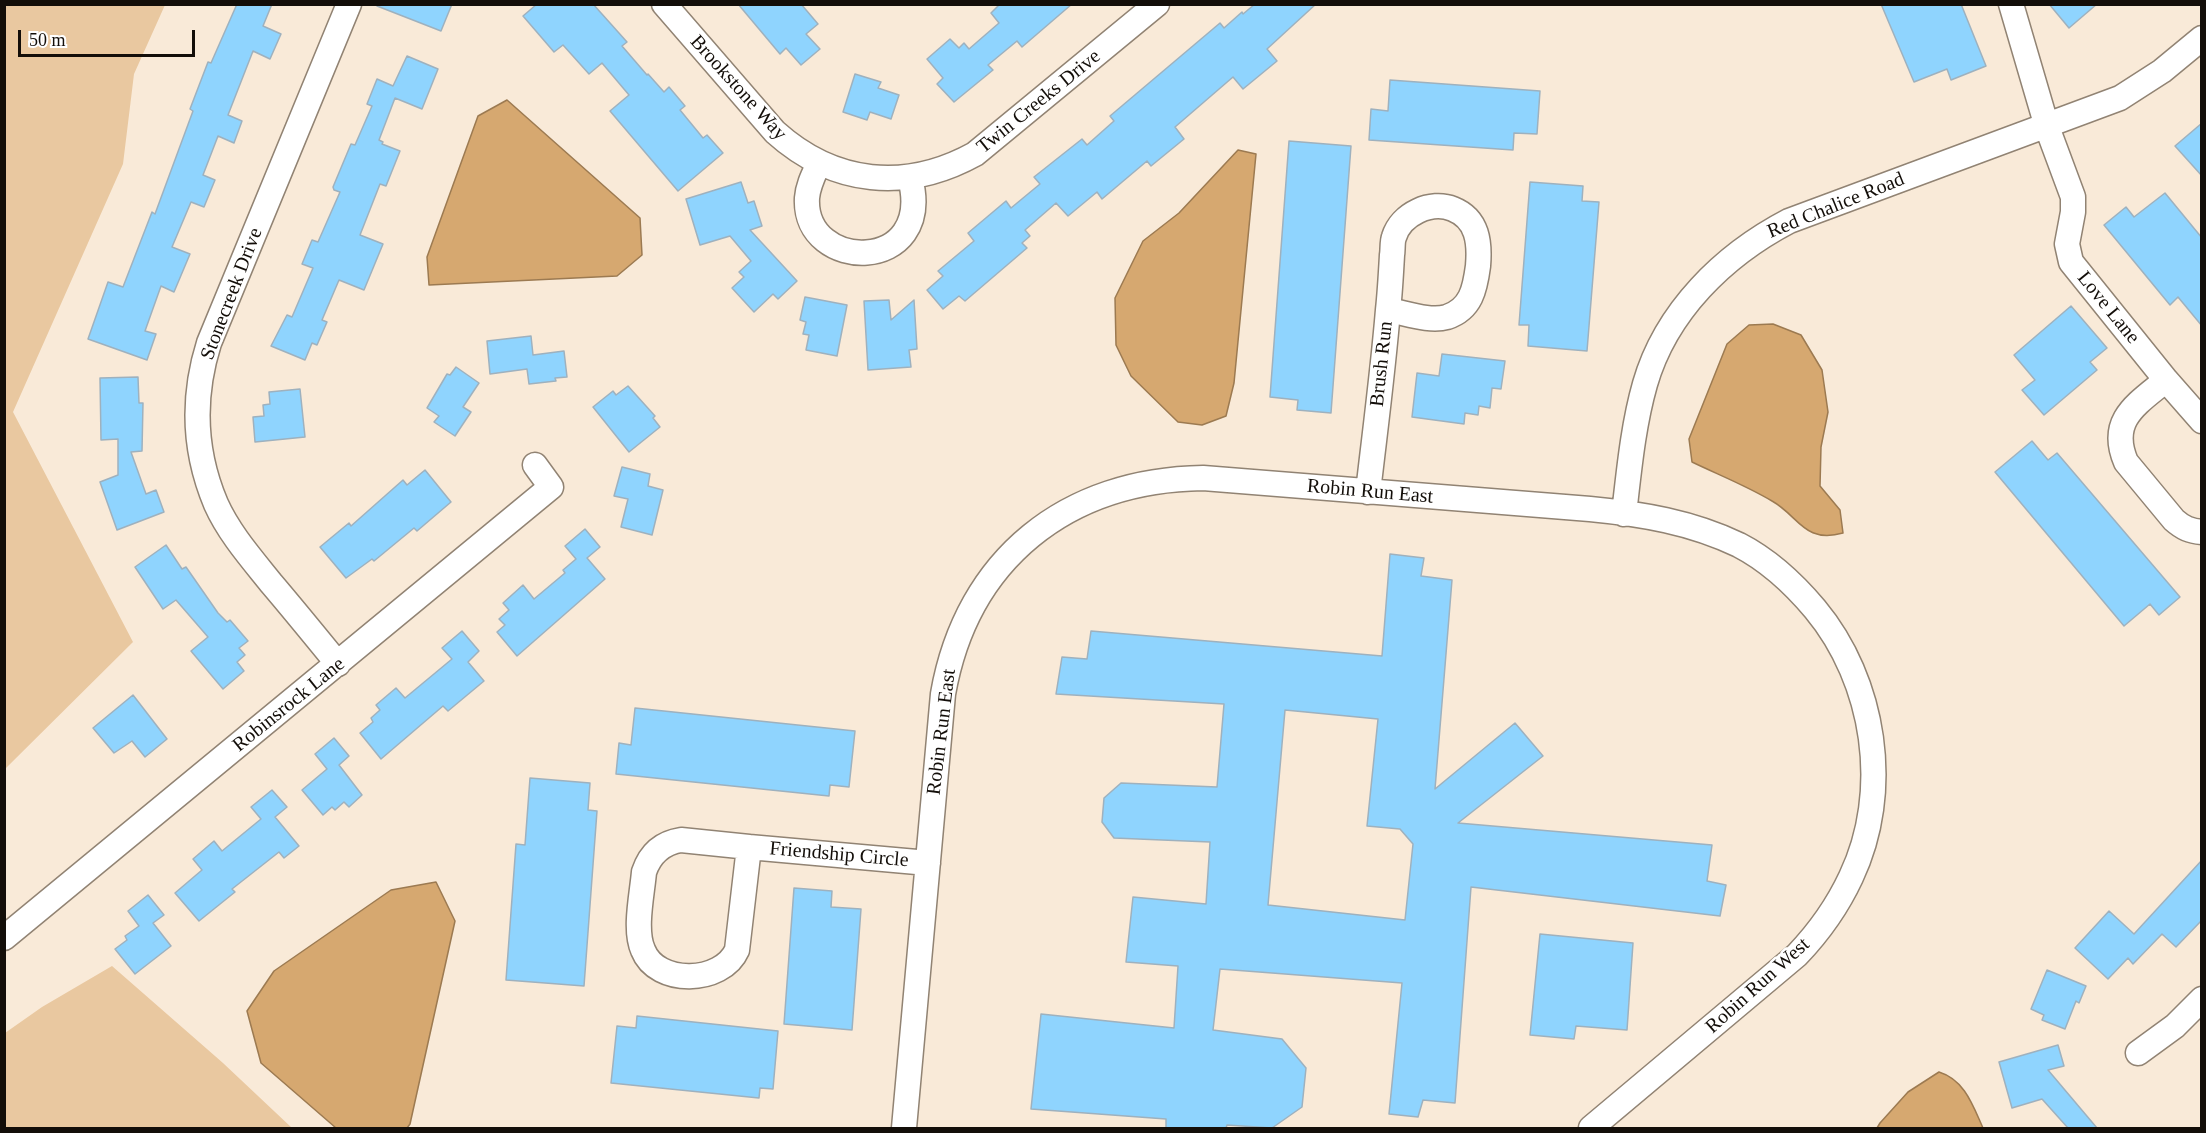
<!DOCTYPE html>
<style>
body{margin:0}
#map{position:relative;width:2206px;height:1133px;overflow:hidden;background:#f9ead8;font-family:"Times New Roman",serif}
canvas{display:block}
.frame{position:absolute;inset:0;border:6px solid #130e09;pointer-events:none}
.scale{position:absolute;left:18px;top:30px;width:177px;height:27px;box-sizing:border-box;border:3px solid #130e09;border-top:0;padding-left:8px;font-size:18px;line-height:21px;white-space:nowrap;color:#130e09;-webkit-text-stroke:4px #fff;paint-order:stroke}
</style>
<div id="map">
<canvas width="2206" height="1133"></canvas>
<div class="frame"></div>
<div class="scale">50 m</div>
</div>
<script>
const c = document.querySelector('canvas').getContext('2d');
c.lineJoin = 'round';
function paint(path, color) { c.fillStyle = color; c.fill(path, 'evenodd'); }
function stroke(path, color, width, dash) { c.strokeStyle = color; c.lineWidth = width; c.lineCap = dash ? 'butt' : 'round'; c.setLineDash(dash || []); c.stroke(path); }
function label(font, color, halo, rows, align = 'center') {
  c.font = font + ' "Times New Roman",serif'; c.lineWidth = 5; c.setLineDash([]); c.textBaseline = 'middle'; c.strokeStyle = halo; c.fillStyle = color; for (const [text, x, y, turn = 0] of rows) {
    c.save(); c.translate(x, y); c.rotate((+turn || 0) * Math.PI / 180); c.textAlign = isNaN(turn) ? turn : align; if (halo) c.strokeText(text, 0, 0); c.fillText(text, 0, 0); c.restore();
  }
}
paint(new Path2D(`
 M 5,4 L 165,5 L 134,74 L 123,164 L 13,412 L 133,642 L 5,769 Z
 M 112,966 L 223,1063 L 292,1128 L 5,1128 L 5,1033 L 42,1007 Z`), '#e9c8a0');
const water = new Path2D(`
 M 507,100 L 640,218 L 642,255 L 617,276 L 429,285 L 427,257 L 478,116 Z
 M 1238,150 L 1256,154 L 1234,383 L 1226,416 L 1202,425 L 1178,422 L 1131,376 L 1116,345 L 1115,298 L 1143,241 L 1179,213 Z
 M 1773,324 L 1801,335 L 1822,370 L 1828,412 L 1821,447 L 1820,486 L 1840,510 L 1843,533 C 1804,544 1799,516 1772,501 C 1747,486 1719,475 1692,462 L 1689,439 L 1727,344 L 1749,325 Z
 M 436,882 L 455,921 L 410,1124 L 407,1128 L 336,1128 L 261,1063 L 247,1011 L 274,971 L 391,890 Z
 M 1939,1072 C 1965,1080 1973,1106 1983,1128 L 1877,1128 L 1880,1123 L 1908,1092 Z`);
paint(water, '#d6a870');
stroke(water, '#9c7a51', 1.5);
const building = new Path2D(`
 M 237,4 L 272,4 L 263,26 L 281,34 L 270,59 L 253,51 L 228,115 L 242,121 L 234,143 L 218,136 L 203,175 L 215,180 L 204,207 L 191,202 L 172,247 L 190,254 L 174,292 L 161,286 L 145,331 L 156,334 L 147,360 L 88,339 L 108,282 L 123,287 L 152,212 L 155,214 L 193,111 L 190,109 L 208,62 L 211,63 Z
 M 377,4 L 452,4 L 441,31 L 377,6 Z
 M 537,4 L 593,4 L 627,42 L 622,46 L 647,75 L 648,74 L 664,92 L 669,87 L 685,106 L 680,110 L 703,138 L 707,135 L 723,153 L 678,191 L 610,111 L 629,95 L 602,63 L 589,74 L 563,45 L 554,52 L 523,16 Z
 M 738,4 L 801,4 L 818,24 L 806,34 L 820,49 L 801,65 L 786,48 L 780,54 Z
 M 1000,4 L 1072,4 L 1022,47 L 1017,41 L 988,65 L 993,70 L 954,102 L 937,84 L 943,78 L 927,59 L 950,39 L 959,48 L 964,43 L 969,49 L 999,23 L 991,13 Z
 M 1255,4 L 1316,4 L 1267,49 L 1277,61 L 1243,89 L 1233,77 L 1175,127 L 1184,139 L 1151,166 L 1147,161 L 1102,199 L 1097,192 L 1068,216 L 1056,203 L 1025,230 L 1030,236 L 1022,243 L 1027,248 L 965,301 L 959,296 L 943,309 L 927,290 L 943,276 L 938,271 L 974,241 L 968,233 L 1006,201 L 1011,208 L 1040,184 L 1034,177 L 1082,139 L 1087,145 L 1114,121 L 1110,116 L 1220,23 L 1224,28 L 1242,12 L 1243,14 Z
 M 1881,4 L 1961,4 L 1986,66 L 1951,80 L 1947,69 L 1914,82 Z
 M 2049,4 L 2097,4 L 2069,28 Z
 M 407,56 L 438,69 L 422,109 L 395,98 L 379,140 L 383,142 L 382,144 L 400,151 L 386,186 L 380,184 L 360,235 L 383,244 L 364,290 L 339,280 L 322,320 L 327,322 L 317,345 L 312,343 L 305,360 L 271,346 L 287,315 L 292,317 L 313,268 L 302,264 L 312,240 L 318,242 L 340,192 L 334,190 L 333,187 L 351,144 L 355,145 L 372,106 L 367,104 L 377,79 L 393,86 Z
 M 855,74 L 881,82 L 878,88 L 899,95 L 891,119 L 870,112 L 867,120 L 843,112 Z
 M 1390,80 L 1540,91 L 1537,134 L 1514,133 L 1513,150 L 1369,140 L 1371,109 L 1388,111 Z
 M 2202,123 L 2202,176 L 2175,146 Z
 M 1289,141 L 1351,146 L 1331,413 L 1297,410 L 1298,400 L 1270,397 Z
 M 741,182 L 748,203 L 754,201 L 762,226 L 750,230 L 797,281 L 778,299 L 773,294 L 754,312 L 732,288 L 744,277 L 739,272 L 751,261 L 730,236 L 700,245 L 686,199 Z
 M 1530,182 L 1583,186 L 1582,201 L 1599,202 L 1587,351 L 1528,346 L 1529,325 L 1519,325 Z
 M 2165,193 L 2202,238 L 2202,326 L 2178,297 L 2170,305 L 2104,225 L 2126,207 L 2134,217 Z
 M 805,297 L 847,305 L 837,356 L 806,350 L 809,335 L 803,334 L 806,322 L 800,320 Z
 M 889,300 L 891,320 L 914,300 L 917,349 L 909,350 L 911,367 L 868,370 L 864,301 Z
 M 2071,306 L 2107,348 L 2090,362 L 2097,370 L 2044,415 L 2022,390 L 2035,380 L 2014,355 Z
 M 531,336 L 533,355 L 564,351 L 567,377 L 555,378 L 556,381 L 529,384 L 527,369 L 490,374 L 487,341 Z
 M 1442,354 L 1505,361 L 1501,389 L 1492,388 L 1490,408 L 1479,406 L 1478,415 L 1465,413 L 1464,424 L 1412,417 L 1417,373 L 1439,376 Z
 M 456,367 L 479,383 L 463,407 L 471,412 L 455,436 L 434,422 L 439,416 L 427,408 L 447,374 L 450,375 Z
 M 138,377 L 139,403 L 143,403 L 142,451 L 131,452 L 146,494 L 156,490 L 164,512 L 117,530 L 100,482 L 118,475 L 118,439 L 101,440 L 100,378 Z
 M 628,386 L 655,416 L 653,418 L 660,427 L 629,452 L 593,407 L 613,391 L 616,395 Z
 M 300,389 L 305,437 L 255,442 L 253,417 L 264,416 L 263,405 L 270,404 L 269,392 Z
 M 2032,441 L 2048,460 L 2057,453 L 2180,597 L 2159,615 L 2150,604 L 2124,626 L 1995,472 Z
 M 622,467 L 650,474 L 648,486 L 663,490 L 652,535 L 621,527 L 628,499 L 614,496 Z
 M 425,470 L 451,502 L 417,531 L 414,528 L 374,561 L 372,559 L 346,578 L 320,547 L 349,523 L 351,526 L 403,480 L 407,485 Z
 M 585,529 L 600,547 L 587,558 L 605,579 L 517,656 L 497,632 L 505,625 L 499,619 L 509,610 L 503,603 L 523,585 L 534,599 L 565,573 L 563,570 L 576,559 L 565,546 Z
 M 166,545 L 182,569 L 186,567 L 218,613 L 227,622 L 230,620 L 248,641 L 239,648 L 245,655 L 237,662 L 244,671 L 223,689 L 191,651 L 208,637 L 176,600 L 163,609 L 135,567 Z
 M 1390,554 L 1424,558 L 1421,576 L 1452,580 L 1435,789 L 1515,723 L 1543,756 L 1458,823 L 1712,845 L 1707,881 L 1726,885 L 1720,916 L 1471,887 L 1455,1103 L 1423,1100 L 1418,1117 L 1389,1114 L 1402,983 L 1220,969 L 1213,1030 L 1282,1039 L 1306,1068 L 1302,1107 L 1272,1128 L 1227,1125 L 1226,1128 L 1166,1128 L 1166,1119 L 1031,1109 L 1041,1014 L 1174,1028 L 1178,966 L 1126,962 L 1133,897 L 1206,904 L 1210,842 L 1114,838 L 1102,822 L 1104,798 L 1121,783 L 1217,787 L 1224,704 L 1056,694 L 1062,657 L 1087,659 L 1091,631 L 1382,656 ZM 1285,710 L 1378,719 L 1367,826 L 1400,829 L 1413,844 L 1405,920 L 1268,905 Z
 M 462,631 L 479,651 L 468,662 L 484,681 L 448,711 L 443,706 L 381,759 L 360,733 L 373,722 L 371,718 L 380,710 L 376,705 L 396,688 L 405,698 L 452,659 L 442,648 Z
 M 133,695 L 167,739 L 145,757 L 132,741 L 114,753 L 93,728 Z
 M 635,708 L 855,731 L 849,787 L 830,785 L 829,796 L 616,774 L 619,743 L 631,745 Z
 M 334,738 L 349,756 L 339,765 L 362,795 L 349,807 L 344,802 L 335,810 L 332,807 L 323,815 L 302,790 L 327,769 L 315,754 Z
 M 530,778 L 590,783 L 588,810 L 597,811 L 584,986 L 506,980 L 516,844 L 525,845 Z
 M 272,790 L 287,807 L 275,817 L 299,846 L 284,858 L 279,852 L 232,889 L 235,892 L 199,921 L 175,893 L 202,870 L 193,859 L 214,841 L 222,851 L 261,819 L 251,807 Z
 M 2202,860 L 2202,920 L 2176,947 L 2162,934 L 2133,964 L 2128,958 L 2108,979 L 2075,948 L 2109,911 L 2134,934 Z
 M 794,888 L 832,891 L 831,907 L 861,909 L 852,1030 L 784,1024 Z
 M 148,895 L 164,915 L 153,923 L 171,946 L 135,974 L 115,949 L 127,940 L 125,936 L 139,926 L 128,911 Z
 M 1540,934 L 1633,943 L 1627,1030 L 1576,1026 L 1574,1039 L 1530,1035 Z
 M 2047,970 L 2086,986 L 2079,1003 L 2076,1001 L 2065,1029 L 2042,1020 L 2044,1015 L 2031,1009 Z
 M 637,1016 L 778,1031 L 773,1089 L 760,1088 L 759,1098 L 611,1083 L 617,1026 L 636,1028 Z
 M 2058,1045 L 2064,1066 L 2048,1070 L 2097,1128 L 2068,1128 L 2042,1099 L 2012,1108 L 1999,1062 Z`);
paint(building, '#8fd4fe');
stroke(building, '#9eb1be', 1.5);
const minor = new Path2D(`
 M 664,4 L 775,132 C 834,185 906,192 975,154 L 1157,4
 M 2011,4 L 2047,127 L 2073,197 L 2073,212 L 2067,244 L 2071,262 L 2166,380
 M 819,163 C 814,174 808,185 807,198 C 803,273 936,275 910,178
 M 2202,421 L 2166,380 C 2137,404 2108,420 2126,462 L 2174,520 C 2183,528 2190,531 2202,532
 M 1368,492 C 1375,431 1383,371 1388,310 C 1390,292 1391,273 1392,255 C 1393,250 1392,242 1394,237 C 1401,214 1431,200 1453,209 C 1478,219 1480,243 1478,266 C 1475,289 1471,309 1447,317 C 1429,322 1406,313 1388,310
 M 1624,514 C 1629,471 1633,426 1645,384 C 1666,311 1724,255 1789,221 L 2120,98 L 2162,71 L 2202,38
 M 338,664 C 316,637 294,610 271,583 C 251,558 229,533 216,504 C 194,452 192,397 209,343 L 349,4
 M 681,840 L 749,847 L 737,950 C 722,984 657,986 643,950 C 634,930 642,895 644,872 C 650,854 662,843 681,840 Z
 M 749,847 L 928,863
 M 4,938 L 551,487 L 535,465
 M 2138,1053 L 2175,1026 L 2202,999
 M 904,1128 L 943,694 C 967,558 1067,480 1203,478 L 1590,509 C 1642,514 1691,522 1739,545 C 1768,560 1794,584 1815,609 C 1875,681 1892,791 1851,877 C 1837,907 1819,932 1797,955 L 1591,1128`);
stroke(minor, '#918373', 27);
stroke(minor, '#fff', 24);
label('20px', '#130e09', '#fff', [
 ["Brookstone Way",738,88,48],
 ["Twin Creeks Drive",1039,102,-39],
 ["Red Chalice Road",1836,206,-22],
 ["Stonecreek Drive",232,294,-69],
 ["Love Lane",2108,308,51],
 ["Brush Run",1382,364,-84],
 ["Robin Run East",1370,492,5],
 ["Robinsrock Lane",289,705,-39],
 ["Robin Run East",942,732,-83],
 ["Friendship Circle",839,855,5],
 ["Robin Run West",1758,986,-42]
]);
</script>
